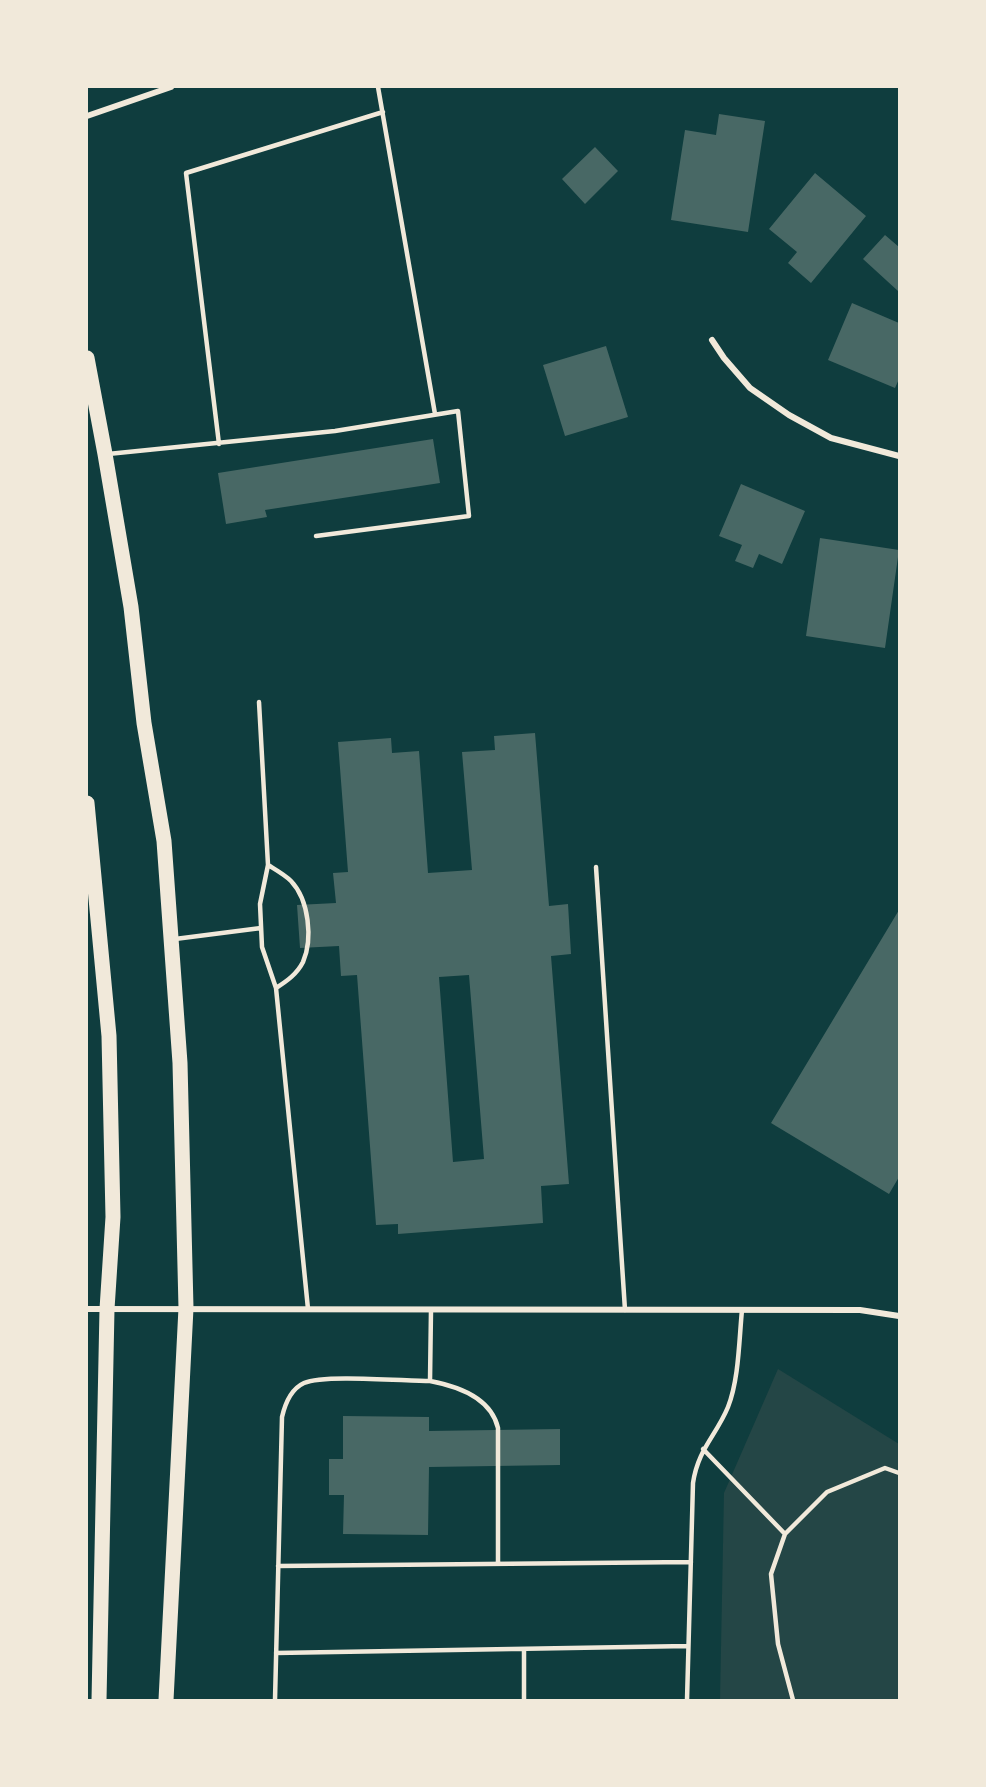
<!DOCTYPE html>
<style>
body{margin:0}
#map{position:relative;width:986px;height:1787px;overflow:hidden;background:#0f3d3e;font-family:"PT Sans",sans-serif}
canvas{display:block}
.frame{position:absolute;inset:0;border:88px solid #f1e9da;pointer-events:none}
</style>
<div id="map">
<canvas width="986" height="1787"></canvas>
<div class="frame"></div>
</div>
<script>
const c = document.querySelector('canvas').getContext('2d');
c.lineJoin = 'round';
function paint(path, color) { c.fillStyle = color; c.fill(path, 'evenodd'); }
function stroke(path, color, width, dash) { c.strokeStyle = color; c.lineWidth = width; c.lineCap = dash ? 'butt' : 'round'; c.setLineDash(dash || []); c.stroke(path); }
paint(new Path2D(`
 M 778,1369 L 899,1444 L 899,1700 L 720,1700 L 724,1493 Z`), '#244646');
paint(new Path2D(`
 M 719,114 L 765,121 L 748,232 L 671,220 L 685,130 L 716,135 Z
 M 595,147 L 618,171 L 585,204 L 562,179 Z
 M 815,173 L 866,216 L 811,283 L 788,263 L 797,252 L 769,229 Z
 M 885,235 L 899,247 L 898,291 L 863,259 Z
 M 852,303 L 899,323 L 899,379 L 895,388 L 828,360 Z
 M 606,346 L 628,417 L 565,436 L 543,365 Z
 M 433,439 L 440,483 L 265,510 L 267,517 L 226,524 L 218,473 Z
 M 741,484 L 805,511 L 782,564 L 759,554 L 753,568 L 735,561 L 742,545 L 719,536 Z
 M 820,538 L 899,550 L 885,648 L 806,636 Z
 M 535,733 L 549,906 L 568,904 L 571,954 L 551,956 L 569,1184 L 541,1186 L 543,1223 L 398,1234 L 398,1224 L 376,1225 L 357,975 L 341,976 L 339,946 L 300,948 L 297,905 L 336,903 L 333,873 L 348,872 L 338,742 L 391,738 L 392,753 L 419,751 L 428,873 L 472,870 L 462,752 L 495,750 L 494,736 ZM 469,975 L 484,1159 L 453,1162 L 439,977 Z
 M 899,910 L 899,1177 L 889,1194 L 771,1123 Z
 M 343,1416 L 429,1417 L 429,1431 L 560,1429 L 560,1465 L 429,1467 L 428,1535 L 343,1534 L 344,1495 L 329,1495 L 329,1459 L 343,1459 Z`), '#486865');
stroke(new Path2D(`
 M 378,87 L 435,414
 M 219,444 L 186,173 L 383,112
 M 108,454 L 335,431 L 458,411 L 469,516 L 316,536
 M 259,702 L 268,865 L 260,904 L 262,947 L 276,988 L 308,1309
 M 268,865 C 276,870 285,875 291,881 C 309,900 313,939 303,962 C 297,974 287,981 276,988
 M 596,867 L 625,1310
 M 175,939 L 261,928
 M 430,1381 L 431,1310
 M 703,1449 L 785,1534
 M 278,1566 L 691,1562
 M 276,1653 L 688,1646
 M 275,1700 L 282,1417 C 285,1404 291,1389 304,1383 C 324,1374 404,1381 430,1381 C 457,1386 491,1398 498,1428 L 498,1564
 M 524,1700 L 524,1649
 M 687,1700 L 693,1483 C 698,1449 716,1436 728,1407 C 739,1379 739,1340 742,1310
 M 793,1700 L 778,1644 L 771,1574 L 785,1534 L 827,1492 L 885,1468 L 899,1473`), '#f1e9da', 4.5);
stroke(new Path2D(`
 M 87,116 L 171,87
 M 712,340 L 724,358 L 750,388 L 789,415 L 831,438 L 899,456
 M 87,1309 L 860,1310 L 899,1316`), '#f1e9da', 6);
stroke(new Path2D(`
 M 87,358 L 105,454 L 131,607 L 144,723 L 164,841 L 180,1063 L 186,1308 L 166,1700
 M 87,803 L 109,1036 L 113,1217 L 107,1309 L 99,1700`), '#f1e9da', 15);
</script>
